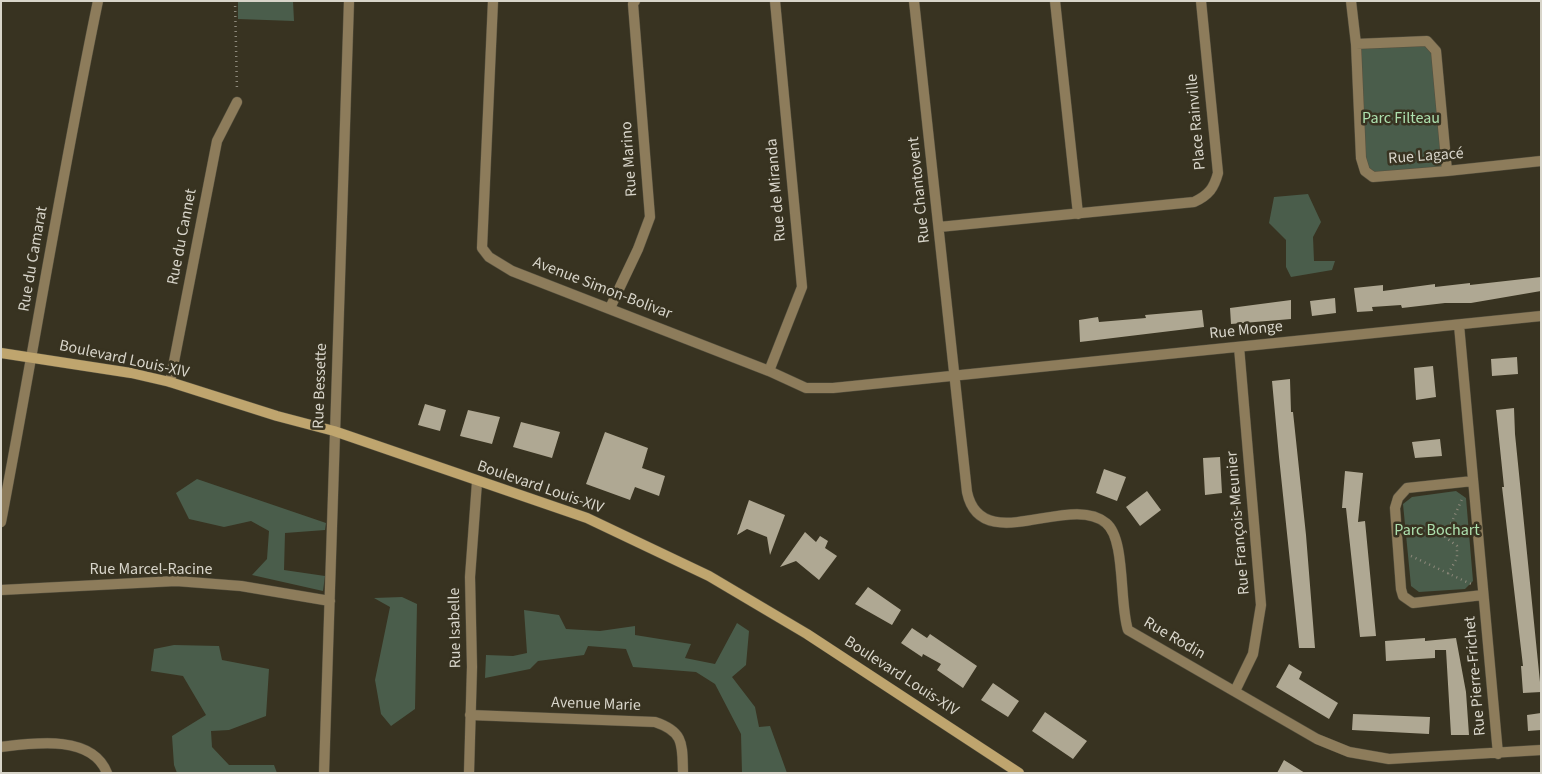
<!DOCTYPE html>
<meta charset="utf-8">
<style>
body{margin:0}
#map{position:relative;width:1542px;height:774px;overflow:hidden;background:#383321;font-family:"Source Sans 3",sans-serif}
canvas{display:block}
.frame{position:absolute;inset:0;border:2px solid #d8d5ca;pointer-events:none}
</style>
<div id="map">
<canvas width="1542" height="774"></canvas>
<div class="frame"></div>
</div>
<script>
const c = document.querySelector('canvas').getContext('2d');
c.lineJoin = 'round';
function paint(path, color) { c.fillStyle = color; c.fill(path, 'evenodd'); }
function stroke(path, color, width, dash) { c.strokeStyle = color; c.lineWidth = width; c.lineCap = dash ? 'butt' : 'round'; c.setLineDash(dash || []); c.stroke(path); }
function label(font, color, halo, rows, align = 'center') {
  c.font = font + ' "Source Sans 3",sans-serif'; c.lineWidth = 5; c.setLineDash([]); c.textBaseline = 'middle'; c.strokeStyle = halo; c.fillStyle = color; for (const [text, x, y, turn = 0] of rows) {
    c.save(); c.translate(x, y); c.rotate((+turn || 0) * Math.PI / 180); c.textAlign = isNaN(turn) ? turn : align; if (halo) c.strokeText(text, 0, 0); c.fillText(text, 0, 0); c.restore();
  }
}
paint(new Path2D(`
 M 238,1 L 293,1 L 294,21 L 238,19 Z
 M 1427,41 L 1436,51 L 1447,171 L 1394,174 L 1365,171 L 1356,44 Z
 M 1308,194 L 1321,222 L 1313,237 L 1314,261 L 1335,261 L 1332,270 L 1291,277 L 1286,267 L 1286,240 L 1269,223 L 1274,197 Z
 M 197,479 L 326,523 L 325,530 L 285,533 L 284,570 L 325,576 L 323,591 L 252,575 L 267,559 L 269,531 L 251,521 L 224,527 L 189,519 L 176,493 Z
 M 1456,491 L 1466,498 L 1473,581 L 1465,589 L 1419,592 L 1411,586 L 1403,504 L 1412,497 Z
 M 402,597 L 417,604 L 415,709 L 391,726 L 381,714 L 375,680 L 390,607 L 374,598 Z
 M 524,610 L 559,615 L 566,629 L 600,631 L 635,626 L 635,635 L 691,644 L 685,658 L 715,664 L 737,623 L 749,631 L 746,665 L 732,677 L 755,707 L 759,727 L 770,726 L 787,773 L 742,773 L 741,734 L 715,684 L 696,672 L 633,667 L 626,649 L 588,646 L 584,655 L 538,661 L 530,669 L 485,678 L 486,655 L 513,656 L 527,653 Z
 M 174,645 L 219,646 L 222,660 L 269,669 L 266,716 L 229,730 L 211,731 L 212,747 L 229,765 L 274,765 L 277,773 L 177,773 L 174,765 L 172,736 L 206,715 L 183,676 L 151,671 L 154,649 Z`), '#4a5d4b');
paint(new Path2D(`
 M 1541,277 L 1541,291 L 1471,303 L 1445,303 L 1402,308 L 1401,305 L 1372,307 L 1373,311 L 1357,312 L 1354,288 L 1383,285 L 1383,291 L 1435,284 L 1435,287 L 1470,283 L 1470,285 Z
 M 1335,298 L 1336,313 L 1312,316 L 1310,301 Z
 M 1291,300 L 1291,319 L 1231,324 L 1230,308 Z
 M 1202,310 L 1204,327 L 1080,342 L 1079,320 L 1098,317 L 1099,322 L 1146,318 L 1145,315 Z
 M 1517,357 L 1518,374 L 1492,376 L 1491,359 Z
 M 1433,366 L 1436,397 L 1416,400 L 1414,368 Z
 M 1290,379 L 1291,412 L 1293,412 L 1306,535 L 1315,648 L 1299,648 L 1279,457 L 1272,381 Z
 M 425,404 L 446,410 L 440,431 L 418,425 Z
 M 1514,408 L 1515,434 L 1541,692 L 1523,693 L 1521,666 L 1523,666 L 1502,487 L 1504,487 L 1496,410 Z
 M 468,410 L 500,417 L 492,444 L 460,436 Z
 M 521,422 L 560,432 L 552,458 L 513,447 Z
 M 605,432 L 648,448 L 642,468 L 665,476 L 659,496 L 635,487 L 630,500 L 586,484 Z
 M 1440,439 L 1442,456 L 1415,458 L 1412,442 Z
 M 1220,457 L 1222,493 L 1205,495 L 1203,458 Z
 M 1104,469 L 1126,477 L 1117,501 L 1096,493 Z
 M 1345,471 L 1363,473 L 1358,522 L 1365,521 L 1376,636 L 1360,637 L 1346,508 L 1342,508 Z
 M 1147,491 L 1161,510 L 1140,526 L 1126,507 Z
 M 749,500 L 785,515 L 770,555 L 767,537 L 747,529 L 737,535 Z
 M 805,532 L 816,542 L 820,536 L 828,541 L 825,548 L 837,556 L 819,580 L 796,561 L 780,567 Z
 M 868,587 L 901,610 L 892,625 L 855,604 Z
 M 912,628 L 927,638 L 930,634 L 977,666 L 963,688 L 937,670 L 941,664 L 923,654 L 922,657 L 901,643 Z
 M 1425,638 L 1425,641 L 1456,638 L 1466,692 L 1469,735 L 1451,735 L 1446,650 L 1435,650 L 1435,658 L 1386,661 L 1385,641 Z
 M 1289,664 L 1302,672 L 1299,679 L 1338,703 L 1329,719 L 1276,687 Z
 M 993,683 L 1019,701 L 1008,717 L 981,700 Z
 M 1045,712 L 1087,741 L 1073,759 L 1032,731 Z
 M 1541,713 L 1541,730 L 1528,731 L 1527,715 Z
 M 1353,714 L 1430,717 L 1429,734 L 1352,730 Z
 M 1284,760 L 1305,773 L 1277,773 Z`), '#afa893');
const street = new Path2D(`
 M 493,1 L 482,248 L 489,257 L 512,271 L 769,371 L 806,388 L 833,388 L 1541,316
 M 914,1 L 967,492 C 981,558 1070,492 1106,523 C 1126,539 1119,603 1128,630 L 1317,739 L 1349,752 L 1389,759 L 1541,750
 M 1055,1 L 1078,214
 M 1351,1 L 1356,44 L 1361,158 L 1365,171 L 1373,177 L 1447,171 L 1541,161
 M 1356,44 L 1427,41 L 1436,51 L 1447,171
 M 939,227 L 1194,202 C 1209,195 1214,188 1218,173 L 1201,1
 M 610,308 L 638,249 L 650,217 L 633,4 L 635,1
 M 1459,325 L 1498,754
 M 769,371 L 802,287 L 775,1
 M 170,382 L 217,141 L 237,102
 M 1473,481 L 1407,488 L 1398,498 L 1395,508 L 1401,589 L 1403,596 L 1413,603 L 1483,595
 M 1,522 C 34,348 62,174 98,1
 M 1,590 L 176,581 L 241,586 L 330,601
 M 1235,691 L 1253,654 L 1261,605 L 1239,347
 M 470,715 L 655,722 C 685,732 682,745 683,773
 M 1,747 C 33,743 92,734 107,773
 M 324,773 L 349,1
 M 469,773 L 472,667 L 470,577 L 477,482`);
const secondary = new Path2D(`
 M 1,353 L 131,373 L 170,382 L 277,416 L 334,431 L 587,518 L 709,576 L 807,634 L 1019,773`);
stroke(street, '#55503f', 11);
stroke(secondary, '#55503f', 11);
stroke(new Path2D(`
 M 235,1 L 237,91
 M 1411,556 L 1471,584
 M 1448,574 L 1457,558 L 1457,546 L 1445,537 L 1463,497`), '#8d897b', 2.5, [1, 4]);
stroke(street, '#8d7c5b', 10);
stroke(secondary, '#bfa56e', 10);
label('16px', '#ade0ae', '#383321', [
 ["Parc Filteau",1401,119],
 ["Parc Bochart",1437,531]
]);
label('16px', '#d8d5ca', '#383321', [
 ["Place Rainville",1197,122,-95],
 ["Rue Lagacé",1426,157,-4],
 ["Rue Marino",630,159,-94],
 ["Rue de Miranda",777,190,-95],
 ["Rue Chantovent",920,190,-96],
 ["Rue du Cannet",183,237,-79],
 ["Rue du Camarat",34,259,-80],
 ["Avenue Simon-Bolivar",602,289,21],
 ["Rue Monge",1246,331,-6],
 ["Boulevard Louis-XIV",124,360,12],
 ["Rue Bessette",321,386,-88],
 ["Boulevard Louis-XIV",540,488,19],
 ["Rue François-Meunier",1239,523,-95],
 ["Rue Marcel-Racine",151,570],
 ["Rue Isabelle",456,628,-91],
 ["Rue Rodin",1174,639,30],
 ["Rue Pierre-Frichet",1476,676,-95],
 ["Boulevard Louis-XIV",901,677,33],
 ["Avenue Marie",596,705,2]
]);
</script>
